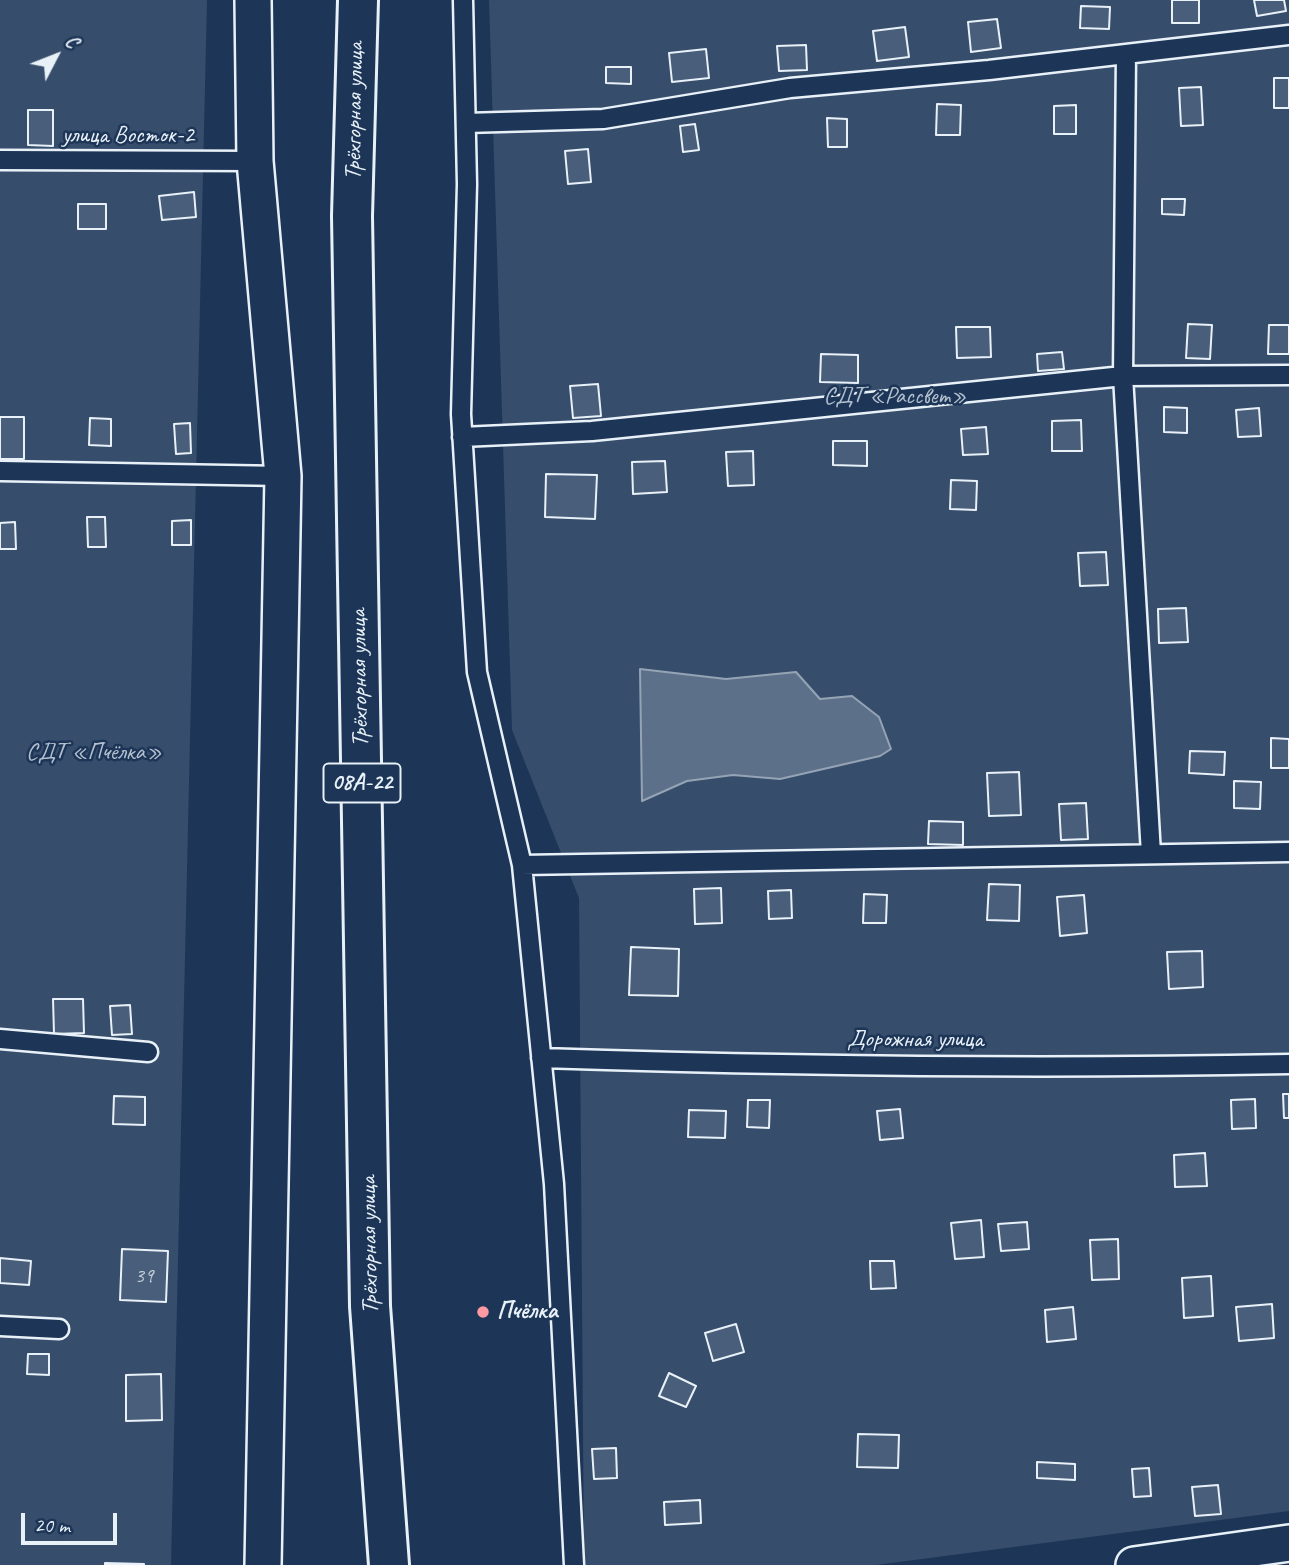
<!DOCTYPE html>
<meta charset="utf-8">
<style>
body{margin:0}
#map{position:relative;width:1289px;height:1565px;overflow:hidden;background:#1d3557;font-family:Caveat,sans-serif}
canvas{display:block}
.north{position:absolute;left:21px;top:21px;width:70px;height:70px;-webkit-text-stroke:5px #1d3557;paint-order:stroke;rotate:48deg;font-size:19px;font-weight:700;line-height:28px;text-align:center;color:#e8f1f8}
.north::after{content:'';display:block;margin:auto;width:24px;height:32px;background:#e8f1f8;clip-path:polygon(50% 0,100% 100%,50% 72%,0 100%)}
.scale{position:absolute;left:21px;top:1513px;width:96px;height:32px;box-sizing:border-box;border:4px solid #e8f1f8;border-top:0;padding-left:9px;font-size:21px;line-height:24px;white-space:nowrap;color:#e8f1f8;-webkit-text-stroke:5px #1d3557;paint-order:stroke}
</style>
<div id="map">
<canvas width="1289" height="1565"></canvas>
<div class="north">С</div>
<div class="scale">20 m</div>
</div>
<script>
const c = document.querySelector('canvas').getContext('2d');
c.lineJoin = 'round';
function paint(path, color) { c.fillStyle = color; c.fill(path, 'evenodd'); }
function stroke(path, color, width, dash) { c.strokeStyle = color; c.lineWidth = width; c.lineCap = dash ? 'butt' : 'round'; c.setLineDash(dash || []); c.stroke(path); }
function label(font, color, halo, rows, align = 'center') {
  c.font = font + ' Caveat,sans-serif'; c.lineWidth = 5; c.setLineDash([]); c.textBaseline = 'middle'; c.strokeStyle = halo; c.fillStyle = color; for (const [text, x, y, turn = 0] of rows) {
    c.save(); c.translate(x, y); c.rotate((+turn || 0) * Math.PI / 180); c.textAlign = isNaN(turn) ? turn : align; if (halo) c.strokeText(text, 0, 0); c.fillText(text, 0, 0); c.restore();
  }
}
paint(new Path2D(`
 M 0,0 L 207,0 L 171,1565 L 0,1565 Z
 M 489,0 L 1289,0 L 1289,1511 L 876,1565 L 584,1565 L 579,898 L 512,730 Z`), '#374d6c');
const water = new Path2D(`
 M 640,669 L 726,679 L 796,672 L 820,699 L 852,696 L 879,717 L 891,749 L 880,756 L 780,779 L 733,775 L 687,781 L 642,801 Z`);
paint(water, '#5d7089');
stroke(water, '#95a4b5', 2);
const building = new Path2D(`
 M 1172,0 L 1199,0 L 1199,23 L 1172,23 Z
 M 1254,0 L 1284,0 L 1286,11 L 1257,16 Z
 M 1081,6 L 1110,7 L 1109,29 L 1080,28 Z
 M 997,19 L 1001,48 L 971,52 L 968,22 Z
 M 905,27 L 909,57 L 877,61 L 873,31 Z
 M 806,45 L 807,70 L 779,71 L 777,46 Z
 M 706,49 L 709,78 L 672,82 L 669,53 Z
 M 606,67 L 631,67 L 631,84 L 606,83 Z
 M 1274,78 L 1289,78 L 1289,108 L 1274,108 Z
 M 1201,87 L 1203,125 L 1181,126 L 1179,88 Z
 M 937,104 L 961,105 L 960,135 L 936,135 Z
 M 1076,105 L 1076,134 L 1054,134 L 1054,106 Z
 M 28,110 L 53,110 L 53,146 L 28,145 Z
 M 827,118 L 847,119 L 847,147 L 828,147 Z
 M 695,124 L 699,150 L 683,152 L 680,126 Z
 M 588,149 L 591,182 L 568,184 L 565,151 Z
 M 194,192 L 196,217 L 162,220 L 159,196 Z
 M 1162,199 L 1185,199 L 1184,215 L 1162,214 Z
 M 78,204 L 106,204 L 106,229 L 78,229 Z
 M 1188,324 L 1212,325 L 1210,359 L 1186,358 Z
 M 1269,325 L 1289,325 L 1289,354 L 1268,354 Z
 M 956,327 L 990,327 L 991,357 L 957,358 Z
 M 1062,352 L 1064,369 L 1038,371 L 1037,354 Z
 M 821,354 L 858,355 L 858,383 L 820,382 Z
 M 598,384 L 601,416 L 573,418 L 570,386 Z
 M 1164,407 L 1187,408 L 1187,433 L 1164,432 Z
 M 1259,408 L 1261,436 L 1238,437 L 1236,410 Z
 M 0,417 L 24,417 L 24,459 L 0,459 Z
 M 90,418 L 111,419 L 111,446 L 89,445 Z
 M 1081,420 L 1082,451 L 1052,451 L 1052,421 Z
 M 190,423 L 191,453 L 176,454 L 174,424 Z
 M 986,427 L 988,454 L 963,455 L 961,429 Z
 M 833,441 L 867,441 L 867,466 L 833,465 Z
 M 753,451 L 754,485 L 728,486 L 726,452 Z
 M 665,461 L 667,492 L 633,494 L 632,462 Z
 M 546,474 L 597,475 L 595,519 L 545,517 Z
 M 951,480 L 977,481 L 976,510 L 950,509 Z
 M 87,517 L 105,517 L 106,547 L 88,547 Z
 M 191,520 L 191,545 L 172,545 L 172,521 Z
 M 15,522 L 16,549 L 0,549 L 0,523 Z
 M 1106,552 L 1108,585 L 1080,586 L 1078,553 Z
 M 1186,608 L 1188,642 L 1159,643 L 1158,609 Z
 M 1271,738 L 1289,739 L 1289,768 L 1271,768 Z
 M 1190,751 L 1225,752 L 1224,775 L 1189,773 Z
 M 1019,772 L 1021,815 L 989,816 L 987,773 Z
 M 1234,781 L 1261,782 L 1260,809 L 1234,808 Z
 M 1086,803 L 1088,839 L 1061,840 L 1059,804 Z
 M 929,821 L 963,822 L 963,845 L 928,844 Z
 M 989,884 L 1020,885 L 1019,921 L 987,920 Z
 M 721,888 L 722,923 L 695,924 L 694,889 Z
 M 791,890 L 792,918 L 769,919 L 768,891 Z
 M 864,894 L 887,895 L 886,923 L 863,923 Z
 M 1084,895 L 1087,933 L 1060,936 L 1057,897 Z
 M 631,947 L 679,949 L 678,996 L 629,995 Z
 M 1202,951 L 1203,987 L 1169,989 L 1167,952 Z
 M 53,999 L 83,999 L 84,1033 L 54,1034 Z
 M 130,1005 L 132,1034 L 112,1035 L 110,1006 Z
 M 1283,1094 L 1289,1094 L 1289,1118 L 1284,1118 Z
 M 114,1096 L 145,1097 L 145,1125 L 113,1124 Z
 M 1255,1099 L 1256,1128 L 1232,1129 L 1231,1100 Z
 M 748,1100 L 770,1100 L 769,1128 L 747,1127 Z
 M 900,1109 L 903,1138 L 880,1140 L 877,1111 Z
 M 689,1110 L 726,1111 L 725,1138 L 688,1137 Z
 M 1205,1153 L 1207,1186 L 1175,1187 L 1174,1155 Z
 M 981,1220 L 984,1257 L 955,1259 L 951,1223 Z
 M 1027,1222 L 1029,1249 L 1001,1251 L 998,1224 Z
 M 1118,1239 L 1119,1279 L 1092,1280 L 1090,1240 Z
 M 122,1249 L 168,1251 L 166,1302 L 120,1300 Z
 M 0,1258 L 31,1261 L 29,1285 L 0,1283 Z
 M 870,1261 L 894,1261 L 896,1288 L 871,1289 Z
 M 1211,1276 L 1213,1316 L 1184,1318 L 1182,1278 Z
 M 1272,1304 L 1274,1338 L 1239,1341 L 1236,1307 Z
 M 1073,1307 L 1076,1339 L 1047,1342 L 1045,1310 Z
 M 736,1324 L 744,1352 L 713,1361 L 705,1333 Z
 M 28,1354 L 49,1354 L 49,1375 L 27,1374 Z
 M 669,1373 L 696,1386 L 686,1407 L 659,1396 Z
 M 161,1374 L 162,1420 L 126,1421 L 126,1375 Z
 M 858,1434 L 899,1435 L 898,1468 L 857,1467 Z
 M 616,1448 L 617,1478 L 594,1479 L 592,1449 Z
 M 1037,1462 L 1075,1464 L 1075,1480 L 1037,1478 Z
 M 1149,1468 L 1151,1496 L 1134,1497 L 1132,1469 Z
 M 1218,1485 L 1221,1514 L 1195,1516 L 1192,1487 Z
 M 700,1500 L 701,1523 L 665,1525 L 664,1502 Z
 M 105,1563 L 144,1564 L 144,1565 L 105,1565 Z`);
paint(building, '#495e7a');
stroke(building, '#e8f1f8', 2);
const service = new Path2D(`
 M 463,0 L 467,184 L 461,414 L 477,672 L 522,865 L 554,1184 L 574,1565
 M 1126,54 L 1123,376 L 1151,854
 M 466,123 L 603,119 L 790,88 L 989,70 L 1289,35
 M 0,160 L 255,161
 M 462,437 L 592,431 L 1123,376 L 1289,375
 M 0,471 L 283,476
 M 522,865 L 1289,852
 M 0,1039 L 148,1052
 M 541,1058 C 790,1066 1040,1069 1289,1064
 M 0,1326 L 59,1329`);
const minor = new Path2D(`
 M 253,0 L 255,161 L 283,476 L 263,1565
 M 1134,1565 L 1289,1543`);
const trunk = new Path2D(`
 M 358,0 L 352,216 L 370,1306 L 389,1565`);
stroke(service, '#e8f1f8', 23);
stroke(minor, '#e8f1f8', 40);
stroke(trunk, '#e8f1f8', 44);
stroke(service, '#1d3557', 18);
stroke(minor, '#1d3557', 35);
stroke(trunk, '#1d3557', 38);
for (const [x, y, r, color] of [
 [483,1312,7,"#ff9aa2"]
]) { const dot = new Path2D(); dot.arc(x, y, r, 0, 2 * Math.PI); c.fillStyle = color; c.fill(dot); stroke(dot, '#1d3557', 2.5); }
label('21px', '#c0ccd8', null, [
 ["39",144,1276]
]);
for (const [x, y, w] of [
 [362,783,77]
]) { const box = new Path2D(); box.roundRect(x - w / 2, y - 19.5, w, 39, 5); c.fillStyle = '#1d3557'; c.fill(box); stroke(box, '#e8f1f8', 2); }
label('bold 23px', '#e8f1f8', null, [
 ["08А-22",362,783]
]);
label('24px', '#e8f1f8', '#1d3557', [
 ["Трёхгорная улица",355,111,-89],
 ["улица Восток-2",128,136],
 ["Трёхгорная улица",360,678,-91],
 ["Дорожная улица",915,1040],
 ["Трёхгорная улица",370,1245,-91]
]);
label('24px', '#b3c0ce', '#1d3557', [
 ["СДТ «Рассвет»",895,397],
 ["СДТ «Пчёлка»",94,753]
]);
label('bold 24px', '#e8f1f8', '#1d3557', [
 ["Пчёлка",497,1312]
], 'left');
</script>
